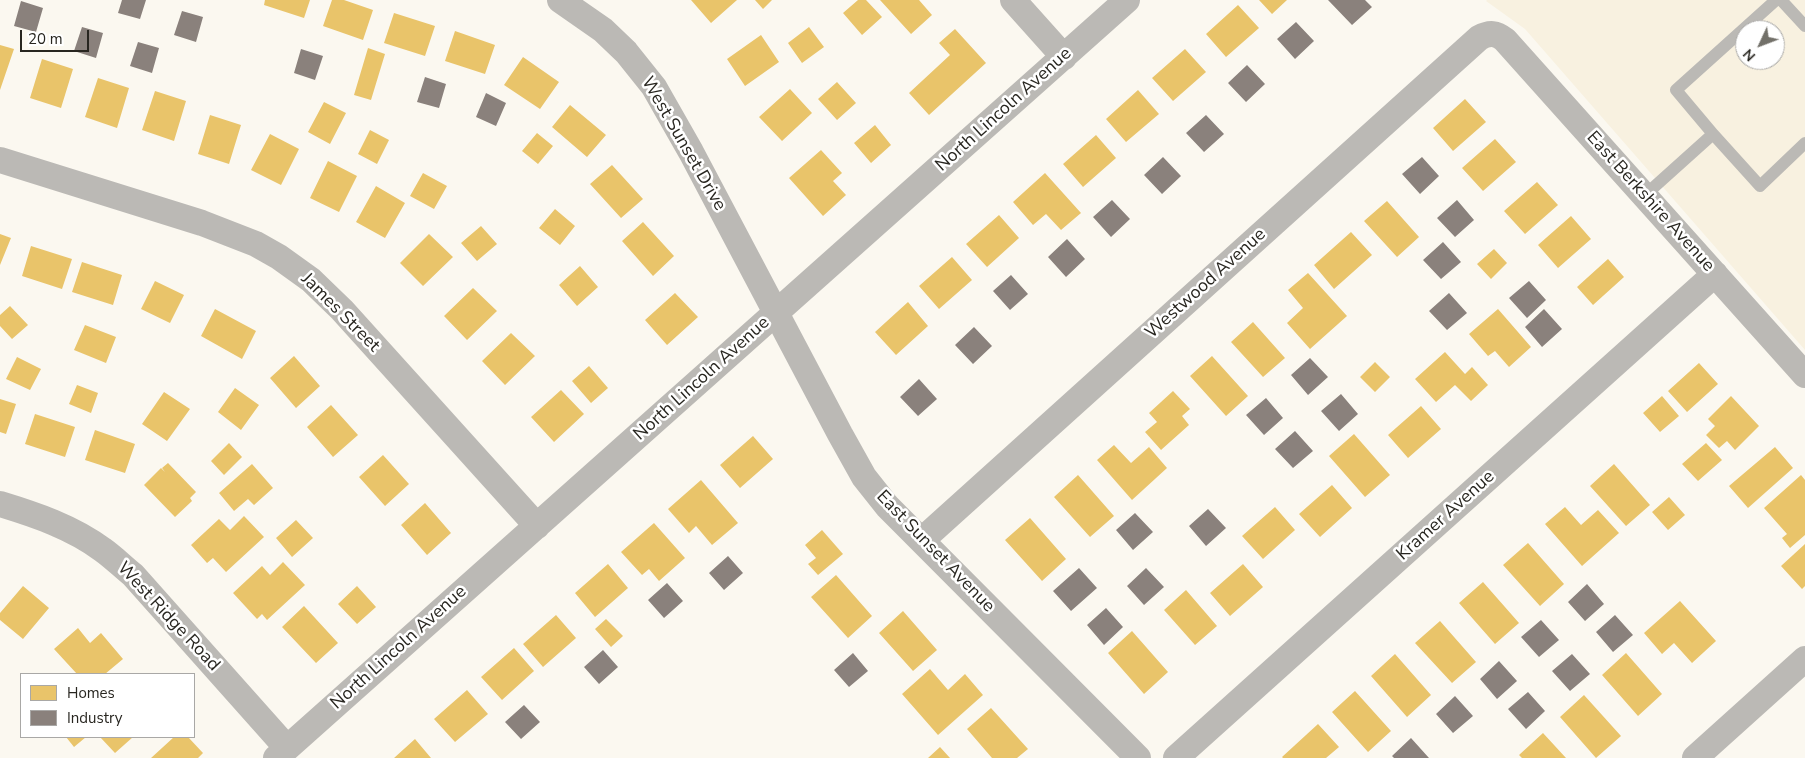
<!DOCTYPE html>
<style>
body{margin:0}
#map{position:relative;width:1805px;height:758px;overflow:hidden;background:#fbf8f0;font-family:"Nunito Sans",sans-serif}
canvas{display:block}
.legend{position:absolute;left:20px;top:673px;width:175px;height:65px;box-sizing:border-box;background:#fff;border:1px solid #a9a8a6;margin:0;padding:6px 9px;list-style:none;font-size:15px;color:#282620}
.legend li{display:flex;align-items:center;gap:10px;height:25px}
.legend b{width:25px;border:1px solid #a9a8a6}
.north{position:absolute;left:1735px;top:20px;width:50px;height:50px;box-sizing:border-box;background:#fff;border:1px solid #a9a8a6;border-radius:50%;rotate:227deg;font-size:14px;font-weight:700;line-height:20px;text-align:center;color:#282620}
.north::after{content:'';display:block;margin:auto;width:18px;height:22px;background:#727069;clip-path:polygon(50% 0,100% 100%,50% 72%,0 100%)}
.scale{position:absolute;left:20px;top:30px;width:69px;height:22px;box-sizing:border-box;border:2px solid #282620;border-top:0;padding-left:6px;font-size:15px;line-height:18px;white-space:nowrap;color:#282620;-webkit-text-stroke:4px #fff;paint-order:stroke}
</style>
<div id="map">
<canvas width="1805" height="758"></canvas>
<ul class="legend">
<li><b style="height:14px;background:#e9c46a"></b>Homes</li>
<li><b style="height:14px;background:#8a817c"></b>Industry</li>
</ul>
<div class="north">N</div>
<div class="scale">20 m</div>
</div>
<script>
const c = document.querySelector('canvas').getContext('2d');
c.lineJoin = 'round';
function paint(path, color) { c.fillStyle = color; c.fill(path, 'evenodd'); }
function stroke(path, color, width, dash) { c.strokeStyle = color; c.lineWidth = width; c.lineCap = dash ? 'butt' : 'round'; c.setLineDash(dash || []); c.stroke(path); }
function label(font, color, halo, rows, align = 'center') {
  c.font = font + ' "Nunito Sans",sans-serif'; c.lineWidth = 5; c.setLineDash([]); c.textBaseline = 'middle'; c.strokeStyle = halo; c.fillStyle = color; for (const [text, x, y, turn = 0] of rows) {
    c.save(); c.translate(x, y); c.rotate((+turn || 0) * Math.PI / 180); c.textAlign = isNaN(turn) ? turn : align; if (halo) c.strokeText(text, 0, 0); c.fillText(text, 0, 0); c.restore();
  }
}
paint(new Path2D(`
 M 1487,0 L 1805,0 L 1805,350 L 1525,29 L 1486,1 ZM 1745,30 L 1775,30 L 1775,60 L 1745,60 Z`), '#f8f1e0');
paint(new Path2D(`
 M 265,0 L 310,0 L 304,18 L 264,5 Z
 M 332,0 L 344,0 L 373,10 L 363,40 L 323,26 Z
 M 691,0 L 737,0 L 711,23 Z
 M 755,0 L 772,0 L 763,9 Z
 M 858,0 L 866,0 L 882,17 L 862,35 L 843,13 Z
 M 880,0 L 919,0 L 932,15 L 911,34 Z
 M 1259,0 L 1287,0 L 1272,14 Z
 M 1238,5 L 1259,28 L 1226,57 L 1206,34 Z
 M 394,13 L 435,26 L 425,56 L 384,43 Z
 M 809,27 L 824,47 L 802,63 L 788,43 Z
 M 955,29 L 986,63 L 929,115 L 909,93 L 950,55 L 939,43 Z
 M 455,31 L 495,45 L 485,74 L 445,61 Z
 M 761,35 L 779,62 L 745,86 L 727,59 Z
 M 0,45 L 14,49 L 0,90 Z
 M 368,48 L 385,54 L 371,100 L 354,95 Z
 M 1185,49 L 1206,72 L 1173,101 L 1152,78 Z
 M 523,57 L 559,82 L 540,109 L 504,85 Z
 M 42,59 L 73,69 L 61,108 L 30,98 Z
 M 98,78 L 129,88 L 117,128 L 85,117 Z
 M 837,82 L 856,103 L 837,120 L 818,99 Z
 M 790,89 L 812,113 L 782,141 L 759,117 Z
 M 1138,90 L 1159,114 L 1126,142 L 1106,119 Z
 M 155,91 L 186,101 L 174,141 L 142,130 Z
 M 1465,99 L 1486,122 L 1453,151 L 1433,128 Z
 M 324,102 L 346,113 L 330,144 L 308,132 Z
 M 570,105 L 606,135 L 587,157 L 552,127 Z
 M 210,115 L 241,125 L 229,164 L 198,154 Z
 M 875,125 L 891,145 L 871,163 L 854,143 Z
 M 370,130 L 389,140 L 377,164 L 358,154 Z
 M 537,133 L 553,146 L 538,164 L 522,151 Z
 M 270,134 L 299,149 L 281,185 L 251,170 Z
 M 1096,135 L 1116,158 L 1083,187 L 1063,164 Z
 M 1495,139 L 1516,162 L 1483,191 L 1462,168 Z
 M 821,150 L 842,173 L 833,181 L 846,195 L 823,216 L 789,178 Z
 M 328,161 L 357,176 L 339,212 L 310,198 Z
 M 612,165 L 643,199 L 621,218 L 590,184 Z
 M 423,173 L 447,186 L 434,209 L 410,196 Z
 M 1045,173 L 1081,213 L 1061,230 L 1046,214 L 1033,225 L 1013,202 Z
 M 1537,182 L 1558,205 L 1525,234 L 1504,211 Z
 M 376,186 L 405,203 L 385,238 L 356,222 Z
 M 1387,201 L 1419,237 L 1397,257 L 1364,221 Z
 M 555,209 L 575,226 L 560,245 L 539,228 Z
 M 999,215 L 1019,238 L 987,267 L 966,244 Z
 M 1571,216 L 1591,239 L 1558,268 L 1538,245 Z
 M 643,222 L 674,256 L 653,276 L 622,241 Z
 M 481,226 L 497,244 L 477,261 L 461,243 Z
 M 1351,232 L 1372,255 L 1334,289 L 1314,265 Z
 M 0,234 L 11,238 L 0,265 Z
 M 429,234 L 453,257 L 423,286 L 400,263 Z
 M 31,246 L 72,259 L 62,289 L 22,276 Z
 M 1494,249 L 1507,263 L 1491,279 L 1477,264 Z
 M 952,257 L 972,280 L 939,309 L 919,286 Z
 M 1608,259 L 1624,277 L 1593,305 L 1577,287 Z
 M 82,262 L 122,275 L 113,305 L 72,292 Z
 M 580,266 L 598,287 L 577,306 L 559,285 Z
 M 1308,273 L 1347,316 L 1310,349 L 1287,323 L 1303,308 L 1288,290 Z
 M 155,281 L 184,295 L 170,323 L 141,309 Z
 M 473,288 L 497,311 L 467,340 L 444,316 Z
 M 675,293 L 698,317 L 667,345 L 645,320 Z
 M 908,302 L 928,326 L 896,355 L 875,332 Z
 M 10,306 L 28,325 L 12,339 L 0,326 L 0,315 Z
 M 215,309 L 256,331 L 242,359 L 201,336 Z
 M 1498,309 L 1531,347 L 1509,367 L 1495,351 L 1488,356 L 1469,334 Z
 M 1253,322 L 1285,358 L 1263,377 L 1231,342 Z
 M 85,325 L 116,337 L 106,363 L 74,350 Z
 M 511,333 L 535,356 L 505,385 L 482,361 Z
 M 1445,352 L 1465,374 L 1472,367 L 1488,385 L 1471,401 L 1455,385 L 1436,402 L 1415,379 Z
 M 294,356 L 320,386 L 296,408 L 270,378 Z
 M 1212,356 L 1248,396 L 1226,416 L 1190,376 Z
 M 17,357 L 41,369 L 30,390 L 6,379 Z
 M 1375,362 L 1390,377 L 1375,392 L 1360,377 Z
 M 1699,363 L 1718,384 L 1687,412 L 1668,391 Z
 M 589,366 L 608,388 L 591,403 L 572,381 Z
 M 77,385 L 98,393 L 91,413 L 69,404 Z
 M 235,388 L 259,405 L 241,430 L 218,412 Z
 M 561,390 L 584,414 L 554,442 L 531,417 Z
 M 1173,391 L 1190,409 L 1182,416 L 1189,425 L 1161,450 L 1145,432 L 1157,422 L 1149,413 Z
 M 164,392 L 190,409 L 167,441 L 142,424 Z
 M 1662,396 L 1679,416 L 1660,432 L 1643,413 Z
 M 1731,396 L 1759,426 L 1735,450 L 1727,441 L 1719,448 L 1706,435 L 1715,426 L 1708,419 Z
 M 0,399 L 16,404 L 6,434 L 0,432 Z
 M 331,405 L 358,435 L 333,457 L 307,427 Z
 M 1421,406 L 1441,429 L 1408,458 L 1388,435 Z
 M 35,414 L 75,427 L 65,457 L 25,444 Z
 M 95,430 L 135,444 L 125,473 L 85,460 Z
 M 1354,434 L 1390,475 L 1365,497 L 1329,456 Z
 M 753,436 L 773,459 L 740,488 L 720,465 Z
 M 229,443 L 242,457 L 224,475 L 211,461 Z
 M 1706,443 L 1722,460 L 1698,481 L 1682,464 Z
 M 1114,445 L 1131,463 L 1149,447 L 1167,468 L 1132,500 L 1097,460 Z
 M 1775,447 L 1793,468 L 1748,508 L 1729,486 Z
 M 383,455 L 409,484 L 385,506 L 359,477 Z
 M 168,463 L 196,492 L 190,498 L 192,501 L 175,517 L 144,485 L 161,468 L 165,472 L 162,468 Z
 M 252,464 L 273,488 L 254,505 L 248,499 L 234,511 L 219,493 Z
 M 1614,464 L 1650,505 L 1626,526 L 1590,486 Z
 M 1078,475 L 1114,516 L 1090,537 L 1054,497 Z
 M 1801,475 L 1805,480 L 1805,535 L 1790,548 L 1782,538 L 1787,534 L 1764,508 Z
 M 701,480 L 738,523 L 712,545 L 696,526 L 689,533 L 668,509 Z
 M 1332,485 L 1352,508 L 1320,537 L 1299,514 Z
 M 1669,497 L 1685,515 L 1668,530 L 1652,512 Z
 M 425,503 L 451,533 L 427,555 L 401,525 Z
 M 1275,507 L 1295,530 L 1263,559 L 1242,536 Z
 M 1565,507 L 1581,525 L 1598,510 L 1619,533 L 1582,566 L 1545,524 Z
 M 244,516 L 264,537 L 226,572 L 213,558 L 207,563 L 191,545 L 219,519 L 230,530 Z
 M 1030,518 L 1066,559 L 1042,581 L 1005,540 Z
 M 296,520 L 313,538 L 292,557 L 276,538 Z
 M 654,523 L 685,558 L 659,581 L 649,569 L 642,575 L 621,552 Z
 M 822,530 L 843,554 L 818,575 L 808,564 L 816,558 L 805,545 Z
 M 1528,543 L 1564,584 L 1540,606 L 1503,565 Z
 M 1805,544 L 1805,586 L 1802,589 L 1781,566 Z
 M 283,562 L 305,585 L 267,620 L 262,614 L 257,619 L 233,593 L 262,566 L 270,575 Z
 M 608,564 L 628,588 L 595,617 L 575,593 Z
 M 1243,564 L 1263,587 L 1230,616 L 1210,593 Z
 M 836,575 L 872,616 L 848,638 L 811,597 Z
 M 1483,582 L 1519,623 L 1495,644 L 1459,603 Z
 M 23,586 L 49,608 L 23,639 L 0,620 L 0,613 Z
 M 357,586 L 376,607 L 357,624 L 338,604 Z
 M 1186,590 L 1217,626 L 1195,645 L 1164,610 Z
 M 1680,601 L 1716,641 L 1692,663 L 1674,643 L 1662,654 L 1644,633 Z
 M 304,606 L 338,643 L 316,663 L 282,627 Z
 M 903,611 L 937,650 L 913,671 L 879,633 Z
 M 556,615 L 576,638 L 543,667 L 523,644 Z
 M 606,619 L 623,636 L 611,647 L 595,629 Z
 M 1440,621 L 1476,662 L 1452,683 L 1415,643 Z
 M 78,628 L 90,643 L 101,633 L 123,659 L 105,674 L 77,674 L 54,649 Z
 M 1132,631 L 1168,672 L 1144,694 L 1108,653 Z
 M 514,648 L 534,671 L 502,700 L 481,677 Z
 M 1626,653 L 1662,694 L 1638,716 L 1602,675 Z
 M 1395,654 L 1431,695 L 1407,717 L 1371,676 Z
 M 930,669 L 948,690 L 965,674 L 983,695 L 938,735 L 902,694 Z
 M 467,690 L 488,714 L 455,742 L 434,719 Z
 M 1355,691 L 1391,731 L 1368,752 L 1332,712 Z
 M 1584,695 L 1621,736 L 1596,758 L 1560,717 Z
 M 991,708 L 1028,749 L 1017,758 L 992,758 L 967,729 Z
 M 1318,724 L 1339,747 L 1326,758 L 1283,758 L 1282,757 Z
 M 1543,733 L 1566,758 L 1522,758 L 1519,755 Z
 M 66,737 L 86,737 L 74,747 Z
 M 100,737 L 133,737 L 115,753 Z
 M 174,737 L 188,737 L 203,753 L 198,758 L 151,758 Z
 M 415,739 L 431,758 L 394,758 Z
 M 940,747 L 950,758 L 928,758 Z`), '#e9c46a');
paint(new Path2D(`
 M 122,0 L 146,0 L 140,19 L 118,13 Z
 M 1328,0 L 1365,0 L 1372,7 L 1352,25 Z
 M 21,1 L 43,8 L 36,32 L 14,26 Z
 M 182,11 L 203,17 L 196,42 L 174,35 Z
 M 1296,22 L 1314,41 L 1295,59 L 1277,39 Z
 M 82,27 L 103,33 L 96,58 L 74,51 Z
 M 138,42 L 159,48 L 152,73 L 130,66 Z
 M 301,49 L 323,56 L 315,80 L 294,73 Z
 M 1247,65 L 1265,84 L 1246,102 L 1228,83 Z
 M 425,77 L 446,84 L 439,108 L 417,102 Z
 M 486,93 L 506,103 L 496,126 L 476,117 Z
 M 1206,115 L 1224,134 L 1204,152 L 1186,133 Z
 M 1163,157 L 1181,176 L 1162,194 L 1144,175 Z
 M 1422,157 L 1439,176 L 1420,194 L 1402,174 Z
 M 1112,200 L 1130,219 L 1111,237 L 1093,217 Z
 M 1457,200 L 1474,220 L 1455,237 L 1437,218 Z
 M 1067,239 L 1085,259 L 1066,277 L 1048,257 Z
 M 1443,242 L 1461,262 L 1441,279 L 1423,260 Z
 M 1011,275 L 1028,294 L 1010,310 L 993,291 Z
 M 1529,281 L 1546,300 L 1527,318 L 1509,298 Z
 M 1449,293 L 1467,313 L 1447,330 L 1429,311 Z
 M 1544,309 L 1562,329 L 1542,347 L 1525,327 Z
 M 974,327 L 992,346 L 973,364 L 955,345 Z
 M 1310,358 L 1328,377 L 1308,395 L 1291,375 Z
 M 919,379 L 937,399 L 918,416 L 900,397 Z
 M 1341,394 L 1358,414 L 1339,431 L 1321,411 Z
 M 1266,398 L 1283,418 L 1264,435 L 1246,415 Z
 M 1295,431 L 1313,451 L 1293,468 L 1275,449 Z
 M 1208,509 L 1226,528 L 1206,546 L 1189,526 Z
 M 1135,513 L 1153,532 L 1133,550 L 1116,530 Z
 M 728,556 L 743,573 L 724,590 L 709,573 Z
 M 1079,568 L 1097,588 L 1071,611 L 1053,591 Z
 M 1146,568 L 1164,587 L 1144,605 L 1127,586 Z
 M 667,583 L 683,601 L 664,618 L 648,600 Z
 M 1587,584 L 1604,604 L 1585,621 L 1568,602 Z
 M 1106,608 L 1123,627 L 1104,645 L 1087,625 Z
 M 1615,615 L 1633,635 L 1613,652 L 1596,632 Z
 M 1541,620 L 1559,640 L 1539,657 L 1521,637 Z
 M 603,650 L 618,667 L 599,684 L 584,667 Z
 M 853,653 L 868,671 L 849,687 L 834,670 Z
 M 1572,654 L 1590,674 L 1570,691 L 1552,671 Z
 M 1499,661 L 1517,681 L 1497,699 L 1480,679 Z
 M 1528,692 L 1545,711 L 1526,729 L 1508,709 Z
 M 1455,696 L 1473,716 L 1453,733 L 1436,714 Z
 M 524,705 L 540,722 L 521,739 L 505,722 Z
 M 1411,738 L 1429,758 L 1394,758 L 1392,756 Z`), '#8a817c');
stroke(new Path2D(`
 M 1776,0 L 1676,90 L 1713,134 L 1760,186 L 1805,143
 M 1781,0 L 1805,26
 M 1644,196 L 1713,134`), '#bbb9b5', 12);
stroke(new Path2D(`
 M 560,0 L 603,30 L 626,52 L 654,87 L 691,152 L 840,434 L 864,477 L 887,506 L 1138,758
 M 1013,0 L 1064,57
 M 0,160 L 202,223 L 256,244 L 279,257 L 311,280 L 342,310 L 537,526
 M 0,504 C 36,515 72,527 103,550 C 113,557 123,567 133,575 L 287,748
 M 922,540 L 1479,38 C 1490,32 1496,33 1505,40 L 1805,375
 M 276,758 L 1127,0
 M 1176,758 L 1715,274
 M 1695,758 L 1805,659`), '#bbb9b5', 26);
label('18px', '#282620', '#fff', [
 ["North Lincoln Avenue",1004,110,-42],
 ["West Sunset Drive",683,144,60],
 ["East Berkshire Avenue",1650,202,48],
 ["Westwood Avenue",1206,284,-42],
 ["James Street",340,313,45],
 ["North Lincoln Avenue",702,379,-42],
 ["Kramer Avenue",1446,516,-42],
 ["East Sunset Avenue",935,552,46],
 ["West Ridge Road",168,617,47],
 ["North Lincoln Avenue",399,648,-42]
]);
</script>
